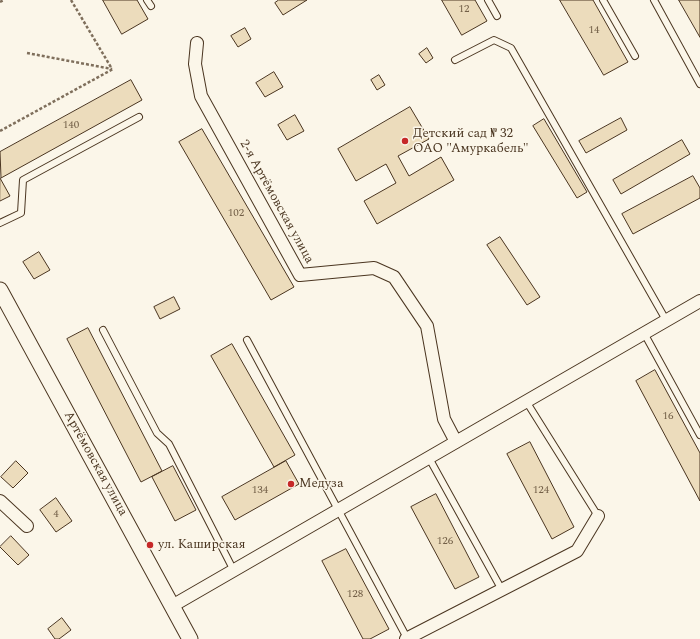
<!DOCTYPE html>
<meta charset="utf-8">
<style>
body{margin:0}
canvas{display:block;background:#fbf6e9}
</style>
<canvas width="700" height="639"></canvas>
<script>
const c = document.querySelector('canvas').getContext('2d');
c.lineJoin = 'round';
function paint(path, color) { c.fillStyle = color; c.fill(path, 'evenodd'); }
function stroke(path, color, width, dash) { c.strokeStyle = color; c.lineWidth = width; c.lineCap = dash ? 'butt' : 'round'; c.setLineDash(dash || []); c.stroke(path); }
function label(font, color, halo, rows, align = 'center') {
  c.font = font + ' Spectral,serif'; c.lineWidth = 3; c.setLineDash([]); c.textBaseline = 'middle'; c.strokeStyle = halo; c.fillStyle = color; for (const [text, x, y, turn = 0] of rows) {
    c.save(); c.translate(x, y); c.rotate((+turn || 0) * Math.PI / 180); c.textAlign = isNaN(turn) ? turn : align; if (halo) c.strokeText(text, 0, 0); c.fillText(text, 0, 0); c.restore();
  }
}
const building = new Path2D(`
 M 103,0 L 137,0 L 148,19 L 122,34 Z
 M 279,0 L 307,0 L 283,15 L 275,3 Z
 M 442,0 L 475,0 L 487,21 L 462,35 Z
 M 560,0 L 593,0 L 628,62 L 604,75 Z
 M 679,0 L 700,0 L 700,37 Z
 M 245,28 L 251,39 L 238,47 L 231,36 Z
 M 427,48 L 433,58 L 426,63 L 419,54 Z
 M 274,72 L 283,87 L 265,97 L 256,83 Z
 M 379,75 L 385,85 L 377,90 L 371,80 Z
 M 131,80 L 142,100 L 1,178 L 0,152 Z
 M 410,107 L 429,139 L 398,156 L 409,176 L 441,157 L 454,180 L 377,224 L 364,201 L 396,183 L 386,164 L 356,181 L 338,149 Z
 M 295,115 L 304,131 L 287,140 L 278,125 Z
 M 621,118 L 627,130 L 586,153 L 579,141 Z
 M 544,119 L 587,192 L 577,198 L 533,126 Z
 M 202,129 L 294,287 L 271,300 L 179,142 Z
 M 682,140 L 690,154 L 621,194 L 613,180 Z
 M 693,176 L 700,188 L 700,198 L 633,234 L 622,214 Z
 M 0,178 L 10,196 L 0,201 Z
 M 500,237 L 540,297 L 527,305 L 487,245 Z
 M 39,252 L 50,270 L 34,279 L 23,262 Z
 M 174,297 L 180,309 L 160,319 L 154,307 Z
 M 88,328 L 162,471 L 141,482 L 67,339 Z
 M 232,344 L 295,455 L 274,467 L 211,356 Z
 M 655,370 L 700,453 L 700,501 L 636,381 Z
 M 530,442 L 574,527 L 552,539 L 507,454 Z
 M 16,461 L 28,473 L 13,488 L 1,477 Z
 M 286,461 L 299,484 L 235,520 L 222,497 Z
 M 173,466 L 196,510 L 175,521 L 152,477 Z
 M 436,494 L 479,577 L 455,589 L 411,507 Z
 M 56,498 L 72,521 L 56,532 L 40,510 Z
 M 11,536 L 29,555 L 18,565 L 0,547 Z
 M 346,549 L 389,629 L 370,639 L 363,639 L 322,561 Z
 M 62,618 L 71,630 L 59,639 L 55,639 L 48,629 Z`);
paint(building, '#ecdcbc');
stroke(building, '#4a3520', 1);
const service = new Path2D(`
 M 147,0 L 151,6
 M 488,0 L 497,16
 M 603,0 L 635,56
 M 654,0 L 700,84
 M 455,60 L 494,40 L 511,48 L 666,320
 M 0,223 L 21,213 L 23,180 L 139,117
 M 103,330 L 157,433 L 169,444 L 234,571
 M 644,333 L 700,435
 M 247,340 L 407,638
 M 526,401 L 598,516
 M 429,458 L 502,590`);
const minor = new Path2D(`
 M 197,43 L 195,64 L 201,96 L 300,275 L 374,268 L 394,277 L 427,326 L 444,419 L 456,442
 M 0,501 L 27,526
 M 172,606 L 700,301
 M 406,639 L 577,551 L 598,516`);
const tertiary = new Path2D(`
 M 0,290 L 190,639`);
stroke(service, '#4a3520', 8);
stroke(minor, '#4a3520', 14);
stroke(tertiary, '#4a3520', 17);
stroke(new Path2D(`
 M 71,0 L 112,69
 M 0,2 L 4,0
 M 27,53 L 112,69
 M 0,131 L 113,69`), '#7f6f5c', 2.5, [3, 2]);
stroke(service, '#fbf6e9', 6);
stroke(minor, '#fbf6e9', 12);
stroke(tertiary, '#fbf6e9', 15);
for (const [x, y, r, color] of [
 [405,141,4,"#c62828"],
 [291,484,4,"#c62828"],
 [150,545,4,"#c62828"]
]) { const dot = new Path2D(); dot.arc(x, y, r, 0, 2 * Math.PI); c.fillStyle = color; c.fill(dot); stroke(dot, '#fbf6e9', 1.5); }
label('11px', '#725f47', null, [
 ["12",464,10],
 ["14",594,31],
 ["140",71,126],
 ["102",236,214],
 ["16",668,417],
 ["134",260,491],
 ["124",541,491],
 ["4",56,515],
 ["126",445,542],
 ["128",355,595]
]);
label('13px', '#4a3520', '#fbf6e9', [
 ["Детский сад № 32",413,134],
 ["ОАО \"Амуркабель\"",413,149],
 ["Медуза",299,484],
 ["ул. Каширская",158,545]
], 'left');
label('13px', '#4a3520', '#fbf6e9', [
 ["2-я Артёмовская улица",276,202,61],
 ["Артёмовская улица",95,464,61]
]);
</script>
